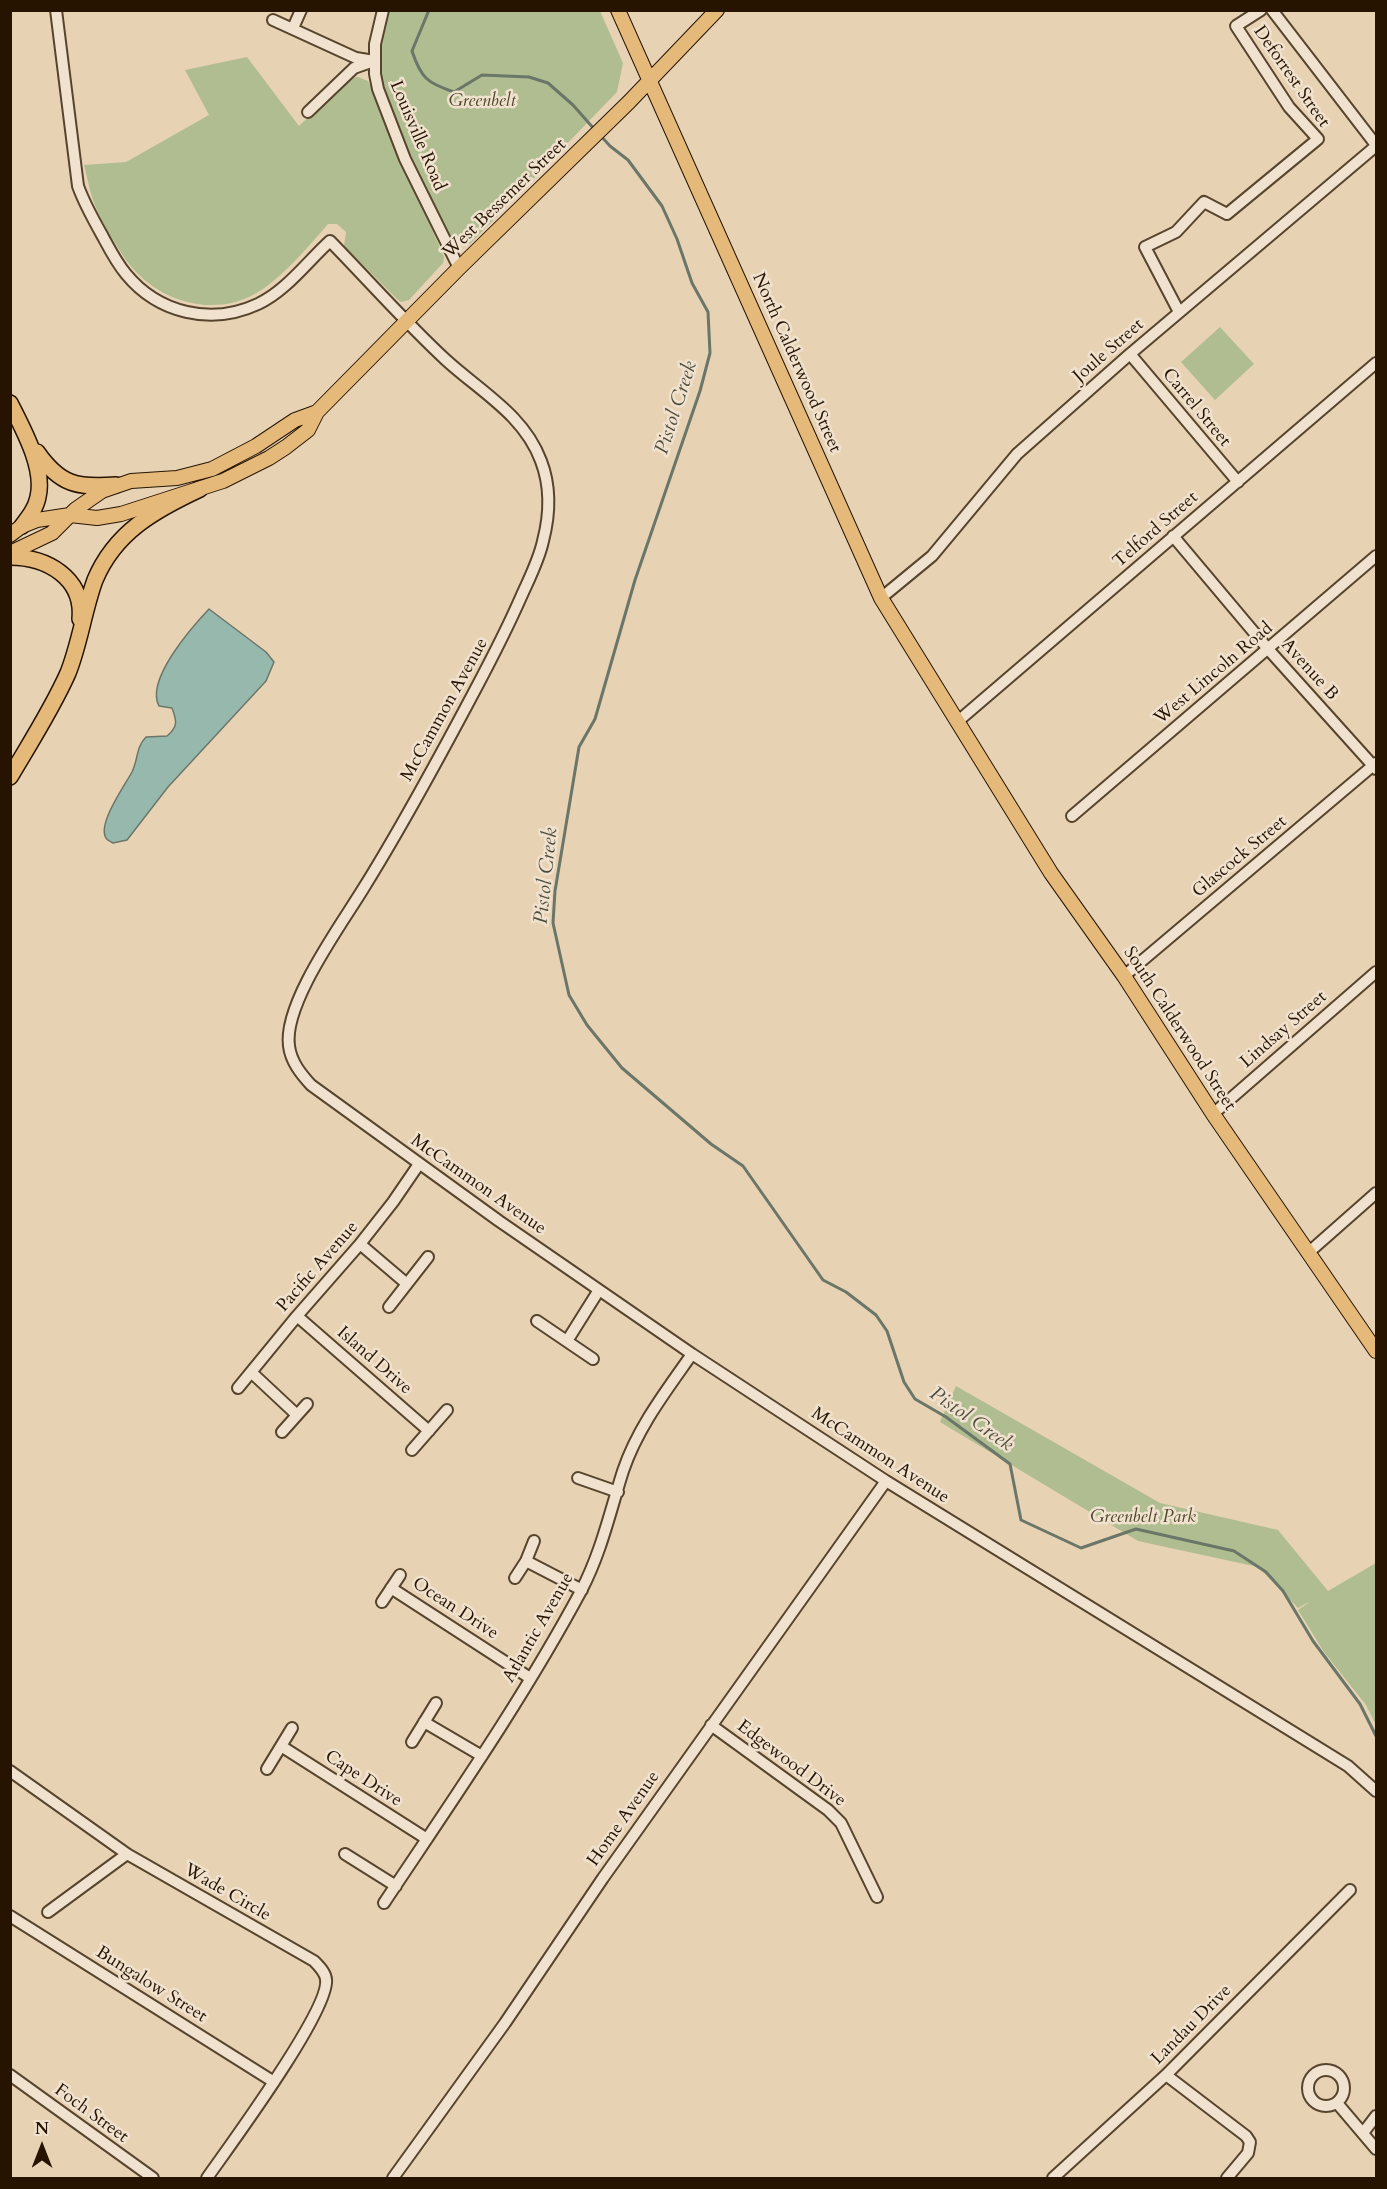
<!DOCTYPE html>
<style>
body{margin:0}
#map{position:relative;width:1387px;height:2189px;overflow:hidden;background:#e8d2b4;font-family:Cardo,serif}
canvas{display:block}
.frame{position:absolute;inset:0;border:12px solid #261400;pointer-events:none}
.north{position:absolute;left:12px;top:2117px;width:60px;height:60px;-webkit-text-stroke:4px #f0e2ce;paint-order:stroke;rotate:0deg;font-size:16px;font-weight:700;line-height:24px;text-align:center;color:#261400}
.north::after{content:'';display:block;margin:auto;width:21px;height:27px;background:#261400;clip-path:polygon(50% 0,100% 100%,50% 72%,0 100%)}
</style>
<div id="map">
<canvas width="1387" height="2189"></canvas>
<div class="frame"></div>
<div class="north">N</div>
</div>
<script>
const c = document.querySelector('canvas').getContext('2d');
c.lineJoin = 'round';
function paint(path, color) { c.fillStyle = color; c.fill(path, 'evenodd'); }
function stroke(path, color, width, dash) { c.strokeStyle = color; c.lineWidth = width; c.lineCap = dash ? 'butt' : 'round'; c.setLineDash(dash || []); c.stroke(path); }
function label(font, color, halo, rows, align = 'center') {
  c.font = font + ' Cardo,serif'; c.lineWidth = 5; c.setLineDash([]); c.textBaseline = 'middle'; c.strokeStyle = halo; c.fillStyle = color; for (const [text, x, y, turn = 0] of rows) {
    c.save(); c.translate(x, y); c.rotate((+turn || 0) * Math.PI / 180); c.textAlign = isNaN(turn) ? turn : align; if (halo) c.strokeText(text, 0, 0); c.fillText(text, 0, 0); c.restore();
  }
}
paint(new Path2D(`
 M 383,11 L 600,11 L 623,63 L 617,92 L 470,244 L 454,243 L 448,237 C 424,191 370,102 375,51 C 376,38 381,24 383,11 Z
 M 247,57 L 299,126 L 348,78 L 358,77 L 368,81 L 444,257 L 443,263 L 409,300 L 401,302 L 397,299 L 344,246 L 346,232 L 337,224 L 328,224 C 309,246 287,272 263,289 C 218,320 158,304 126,260 C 115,244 99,218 93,200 C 89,189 87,176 84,165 L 126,162 L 209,115 L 185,70 Z
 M 1220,327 L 1254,364 L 1215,400 L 1181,362 Z
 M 956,1386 L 1160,1503 L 1278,1530 L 1328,1591 L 1376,1563 L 1376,1725 L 1366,1705 L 1324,1652 L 1298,1610 L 1311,1601 L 1298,1608 L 1258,1567 L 1138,1541 L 940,1422 Z`), '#b0bd91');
const water = new Path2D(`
 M 209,609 L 266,652 L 274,662 L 266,681 L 168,787 L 127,840 L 113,843 C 111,842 107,840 106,838 C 97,824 125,785 132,772 C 138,760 136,747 146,737 L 167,736 C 178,727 177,721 172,708 L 159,706 C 145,680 192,627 209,609 Z`);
paint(water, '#97b8ad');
stroke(water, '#6a7668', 1.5);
stroke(new Path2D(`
 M 429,10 L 412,51 C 421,78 427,83 454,92 L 482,75 L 529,77 L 548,83 L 573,105 L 595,130
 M 600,135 L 610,146 L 628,160 L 662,206 L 677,239 L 692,283 L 708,312 L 710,353 L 700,391 L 635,580 L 595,719 L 579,747 L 555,891 L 553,923 L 569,995 L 587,1025 L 622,1068 L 711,1144 L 743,1166 L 823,1280 L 846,1292 L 876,1315 L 887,1331 L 904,1382 L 915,1399 L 946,1417 L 1010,1464 L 1021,1520 L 1081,1548 L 1136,1529 L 1234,1551 L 1266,1572 L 1283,1591 L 1313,1641 L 1360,1704 L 1376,1736`), '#6a7668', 3);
const minor = new Path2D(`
 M 56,10 L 78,186 C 84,203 93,219 102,235 C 109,248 116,262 126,274 C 158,313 211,326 258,304 C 286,291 307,262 330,241 C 369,281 406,323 446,360 C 481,392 524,415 541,461 C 551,487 550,514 543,541 C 539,560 529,579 521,597 C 507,629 491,660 474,692 C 439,758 403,825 363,889 C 341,925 283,1004 289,1046 C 291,1062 301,1074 311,1085 L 499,1221 L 692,1354 L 886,1481 L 1348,1766 L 1376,1791
 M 383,10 L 375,44 L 375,74 L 378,89 L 405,159 L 459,268
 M 1272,10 L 1376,145
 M 273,20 L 356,58 L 374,61
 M 293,28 L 301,10
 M 308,112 L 354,68 L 371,62
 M 1179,312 L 1145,247 L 1176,232 L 1204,202 L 1227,214 L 1318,139 L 1289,107 L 1236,26 L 1261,10
 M 1130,354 L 1238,482
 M 1173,536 L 1268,649 L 1376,769
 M 881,598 L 932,556 L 1017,454 L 1130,354 L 1376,146
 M 957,722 L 1376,363
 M 1072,816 L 1376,556
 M 1124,976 L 1376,763
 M 1213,1114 L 1376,972
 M 360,1244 L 407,1284
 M 1308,1253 L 1376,1193
 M 389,1307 L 428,1257
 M 297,1316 L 429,1431
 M 537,1321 L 593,1359
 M 567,1341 L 599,1290
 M 251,1372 L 297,1415
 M 238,1388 L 297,1316 L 360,1244 L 393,1202 L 419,1164
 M 282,1432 L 307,1404
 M 412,1450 L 447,1410
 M 578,1478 L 618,1492
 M 526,1561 L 582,1590
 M 515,1578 L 526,1561 L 534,1541
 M 391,1588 L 530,1678
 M 382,1602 L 400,1575
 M 424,1722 L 482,1756
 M 711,1725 L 828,1810 L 841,1823 L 877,1897
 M 412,1742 L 436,1703
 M 281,1746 L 427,1839
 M 267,1769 L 292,1728
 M 10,1771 L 127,1854 L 314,1961 C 319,1966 325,1972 326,1979 C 331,2009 228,2148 207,2178
 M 345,1854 L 396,1886
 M 384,1903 C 452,1801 523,1699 581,1591 C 601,1553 610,1512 623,1471 C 638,1427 666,1391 692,1354
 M 48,1912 L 127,1854
 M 10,1916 L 274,2082
 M1308 2088a18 18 0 1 1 36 0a18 18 0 1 1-36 0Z
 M 10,2075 L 153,2178
 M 1166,2075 L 1246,2136 L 1250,2142 L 1248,2153 L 1227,2178
 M 1337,2103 L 1376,2149
 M 1363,2133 L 1376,2116
 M 393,2178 L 505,2023 L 603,1878 L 886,1481
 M 1053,2178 L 1166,2075 L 1350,1890`);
const major = new Path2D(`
 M 618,10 L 881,598 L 1051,873 L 1124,976 L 1213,1114 L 1376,1351
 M 10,535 L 22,526 L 37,520 L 70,515 L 97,518 L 121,514 L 223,481 L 269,458 L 286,447 L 308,430 L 317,412 L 459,268 L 629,102 L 717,10
 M 10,553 L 52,533 L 76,509 L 102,491 L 131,481 L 177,478 L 212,469 L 256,446 L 295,420 L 317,412`);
const highway = new Path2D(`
 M 10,403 C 23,429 45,468 38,497 C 36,508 29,517 22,526
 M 37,452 C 60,485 77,488 116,485
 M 10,557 C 47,557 84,578 80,619
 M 10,777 C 30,743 52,709 68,673 C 80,643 84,610 95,580 C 115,532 155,510 200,489`);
stroke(minor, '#56442d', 14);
stroke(major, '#261400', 16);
stroke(highway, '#261400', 18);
stroke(minor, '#f0e2ce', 10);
stroke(major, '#e4b97a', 14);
stroke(highway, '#e4b97a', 15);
label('18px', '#261400', '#f0e2ce', [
 ["Deforrest Street",1291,77,55],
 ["Louisville Road",417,136,67],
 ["West Bessemer Street",505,199,-44],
 ["Joule Street",1109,351,-41],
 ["North Calderwood Street",796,363,66],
 ["Carrel Street",1196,408,50],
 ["Telford Street",1156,530,-41],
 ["Avenue B",1309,670,48],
 ["West Lincoln Road",1214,674,-40],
 ["McCammon Avenue",445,710,-61],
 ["Glascock Street",1240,857,-40],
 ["South Calderwood Street",1179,1029,57],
 ["Lindsay Street",1284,1030,-41],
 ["McCammon Avenue",478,1185,35],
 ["Pacific Avenue",318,1267,-49],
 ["Island Drive",374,1361,41],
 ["McCammon Avenue",880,1456,33],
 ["Ocean Drive",455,1609,33],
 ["Atlantic Avenue",539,1628,-60],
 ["Edgewood Drive",791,1764,37],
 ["Cape Drive",363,1779,33],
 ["Home Avenue",624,1819,-55],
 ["Wade Circle",227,1893,30],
 ["Bungalow Street",151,1985,32],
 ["Landau Drive",1192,2025,-45],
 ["Foch Street",91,2114,36]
]);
label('italic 18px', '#4f472c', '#f0e2ce', [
 ["Greenbelt",482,102],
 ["Greenbelt Park",1143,1518]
]);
label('italic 20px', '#4e4d3d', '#f0e2ce', [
 ["Pistol Creek",677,408,-72],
 ["Pistol Creek",547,876,-84],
 ["Pistol Creek",971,1420,35]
]);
</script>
